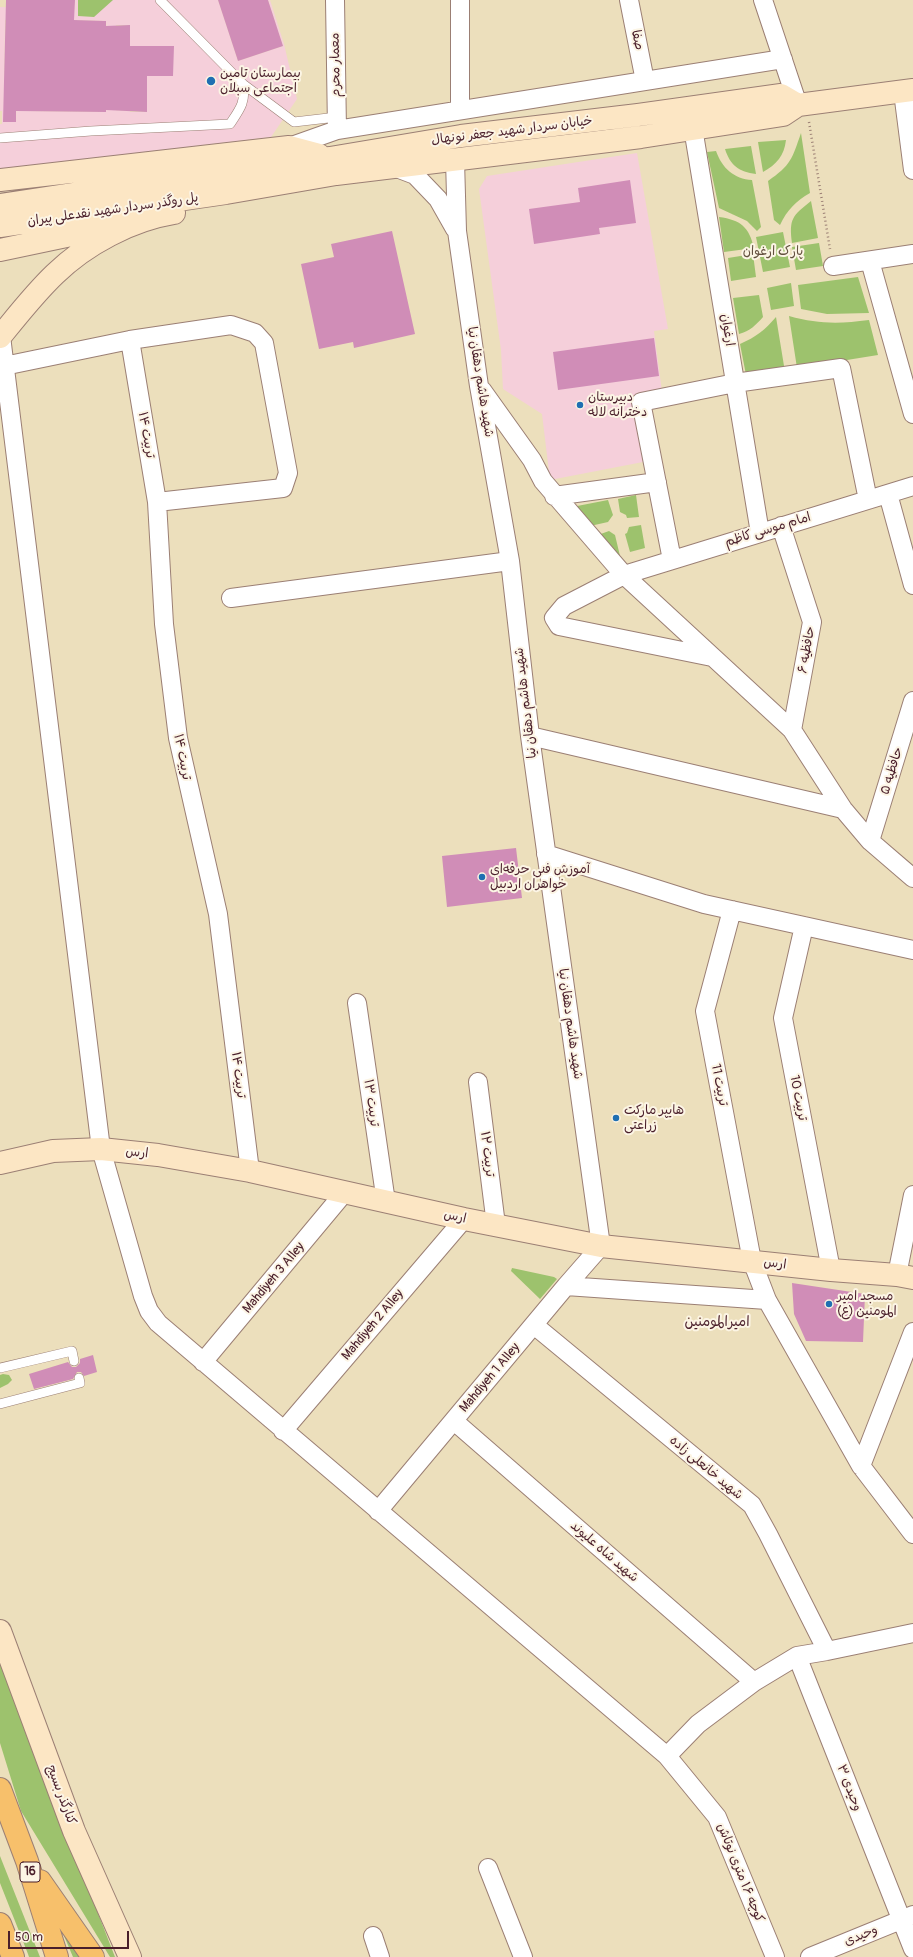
<!DOCTYPE html>
<meta charset="utf-8">
<style>
body{margin:0}
#map{position:relative;width:913px;height:1957px;overflow:hidden;background:#ecdfbc;font-family:Pangolin,sans-serif}
canvas{display:block}
.scale{position:absolute;left:8px;top:1931px;width:121px;height:18px;box-sizing:border-box;border:2px solid #4a1f2b;border-top:0;padding-left:5px;font-size:12px;line-height:14px;white-space:nowrap;color:#4a1f2b;-webkit-text-stroke:3px #fcf5e5;paint-order:stroke}
</style>
<div id="map">
<canvas width="913" height="1957"></canvas>
<div class="scale">50 m</div>
</div>
<script>
const c = document.querySelector('canvas').getContext('2d');
c.lineJoin = 'round';
function paint(path, color) { c.fillStyle = color; c.fill(path, 'evenodd'); }
function stroke(path, color, width, dash) { c.strokeStyle = color; c.lineWidth = width; c.lineCap = dash ? 'butt' : 'round'; c.setLineDash(dash || []); c.stroke(path); }
function label(font, color, halo, rows, align = 'center') {
  c.font = font + ' Pangolin,"Playpen Sans Arabic",sans-serif'; c.lineWidth = 4; c.setLineDash([]); c.textBaseline = 'middle'; c.strokeStyle = halo; c.fillStyle = color; for (const [text, x, y, turn = 0] of rows) {
    c.save(); c.translate(x, y); c.rotate((+turn || 0) * Math.PI / 180); c.textAlign = isNaN(turn) ? turn : align; if (halo) c.strokeText(text, 0, 0); c.fillText(text, 0, 0); c.restore();
  }
}
paint(new Path2D(`
 M 75,0 L 218,0 L 238,61 L 283,46 L 268,0 L 270,0 L 284,44 L 297,99 L 271,137 L 0,169 L 0,124 L 2,124 L 2,111 L 0,111 L 0,7 L 74,10 ZM 18,19 L 16,122 L 4,122 L 5,20 ZM 29,19 L 106,21 L 107,34 ZM 116,25 L 130,25 L 129,111 L 114,110 ZM 173,46 L 173,76 L 141,76 ZM 106,88 L 106,112 L 27,111 ZM 130,91 L 147,91 L 147,112 L 130,112 Z
 M 637,153 L 668,329 L 654,331 L 662,392 L 631,396 L 643,462 L 550,480 L 542,414 L 503,389 L 501,350 L 479,189 L 487,176 Z`), '#f5cfda');
paint(new Path2D(`
 M 78,0 L 113,0 L 94,17 L 78,16 Z
 M 801,133 L 810,193 C 796,201 787,210 780,225 L 774,220 L 768,181 C 791,165 792,159 801,133 Z
 M 786,140 C 784,156 777,164 763,172 L 758,142 Z
 M 751,146 L 756,174 C 739,172 730,165 725,149 Z
 M 716,151 C 722,168 734,179 752,180 L 761,227 L 757,231 L 747,221 L 719,208 L 707,152 Z
 M 811,201 L 818,238 L 792,243 C 789,219 792,216 811,201 Z
 M 719,217 C 741,220 749,227 754,248 L 724,252 Z
 M 783,232 L 790,267 L 763,272 L 756,237 Z
 M 819,243 L 823,266 L 796,270 L 792,247 Z
 M 753,254 L 756,277 L 731,281 L 728,258 Z
 M 858,277 L 869,313 L 827,314 L 801,309 L 798,285 Z
 M 791,283 L 794,306 L 771,310 L 767,288 Z
 M 759,295 L 763,317 C 756,325 750,331 739,334 L 733,298 Z
 M 789,316 C 818,324 839,324 869,320 L 878,355 L 797,368 Z
 M 776,317 L 785,372 L 747,380 L 740,344 C 756,337 765,330 776,317 Z
 M 636,495 L 639,517 L 627,518 L 626,515 L 620,512 L 618,499 Z
 M 608,500 L 613,515 L 608,522 L 590,526 L 572,507 Z
 M 641,525 L 645,548 L 630,552 L 625,534 L 627,533 L 629,527 Z
 M 609,531 L 615,535 L 620,556 L 617,557 L 598,535 Z
 M 512,1268 L 554,1277 L 557,1279 L 540,1299 L 511,1271 Z
 M 3,1374 L 9,1375 L 12,1380 L 8,1384 L 0,1388 L 0,1375 Z
 M 0,1657 L 30,1739 L 115,1957 L 110,1957 L 21,1811 L 0,1743 Z
 M 0,1856 L 40,1957 L 29,1957 L 28,1954 L 0,1883 Z
 M 56,1917 L 82,1957 L 73,1957 Z`), '#9dc26d');
paint(new Path2D(`
 M 6,0 L 75,0 L 74,20 L 106,21 L 106,26 L 130,25 L 130,46 L 174,46 L 173,76 L 147,76 L 147,112 L 106,110 L 106,112 L 16,111 L 16,122 L 3,122 Z
 M 218,0 L 268,0 L 283,46 L 238,61 Z
 M 630,180 L 636,223 L 599,228 L 600,234 L 534,244 L 529,209 L 580,202 L 578,188 Z
 M 392,231 L 415,334 L 354,348 L 353,342 L 319,349 L 301,264 L 334,257 L 331,244 Z
 M 654,338 L 659,376 L 558,390 L 553,352 Z
 M 516,848 L 522,898 L 447,907 L 442,856 Z
 M 792,1283 L 865,1294 L 863,1342 L 806,1341 L 794,1314 Z
 M 93,1355 L 97,1372 L 84,1376 L 81,1372 L 77,1372 L 73,1379 L 34,1389 L 29,1374 L 68,1362 L 72,1367 L 76,1367 L 80,1363 L 80,1359 Z`), '#d08db7');
const lane = new Path2D(`
 M 243,84 L 294,122 L 337,117
 M 0,138 L 91,131 L 230,124 C 240,109 246,102 243,84 L 160,0
 M 0,1368 L 72,1351 L 74,1361
 M 0,1404 L 80,1383 L 79,1378`);
const street = new Path2D(`
 M 335,0 L 337,130
 M 460,0 L 460,110
 M 629,0 L 645,81
 M 763,0 L 798,105
 M 903,92 L 913,170
 M 693,128 L 760,533
 M 289,147 L 337,130 L 783,59
 M 394,167 L 415,175 L 438,199 L 455,229
 M 870,261 L 913,414
 M 833,266 L 913,254
 M 1,336 L 101,1149 L 143,1296 L 149,1311 L 158,1323 L 667,1756 L 698,1724 L 754,1682 L 797,1656 L 827,1651 L 913,1633
 M 130,340 L 157,502 L 164,624 L 178,738 L 218,914 L 250,1171
 M 4,366 L 130,340 L 231,325 L 255,333 L 264,343 L 288,473 L 283,488 L 157,502
 M 482,390 L 532,460 L 543,481 L 624,575 L 792,730 L 843,809 L 870,841 L 913,878
 M 888,494 L 913,585
 M 554,496 L 657,482
 M 781,526 L 812,622 L 792,730
 M 672,560 L 641,402 L 735,383 L 841,368 L 868,500
 M 231,598 L 510,561
 M 712,657 L 559,626 L 554,618 L 564,606 L 624,575 L 913,486
 M 530,736 L 843,809
 M 870,841 L 913,701
 M 546,854 L 704,904 L 913,950
 M 732,910 L 705,1011 L 752,1261 L 767,1300 L 861,1466 L 913,1534
 M 804,926 L 783,1018 L 831,1270
 M 357,1003 L 386,1202
 M 478,1082 L 496,1225
 M 897,1275 L 913,1195
 M 566,1286 L 767,1300
 M 534,1325 L 752,1505 L 768,1534 L 827,1651
 M 203,1362 L 344,1193
 M 454,1421 L 754,1682
 M 283,1431 L 464,1219
 M 861,1466 L 913,1332
 M 378,1511 L 566,1286 L 601,1246 L 530,736 L 510,561 L 479,386 L 457,231 L 455,160
 M 797,1656 L 913,1949
 M 667,1756 L 717,1817 L 775,1957
 M 488,1868 L 523,1957
 M 373,1936 L 380,1957
 M 810,1957 L 913,1915`);
const secondary = new Path2D(`
 M 0,180 L 289,147 L 319,155
 M 0,205 L 225,171 L 330,158 L 461,136 L 638,115 L 781,95 L 798,105
 M 0,226 L 226,193 L 336,174 L 641,137 L 783,115 L 798,105 L 913,90
 M 0,250 L 114,226
 M 0,337 C 17,316 35,293 55,274 C 86,244 131,220 174,213
 M 0,1163 L 53,1151 L 101,1149 L 158,1155 L 250,1171 L 464,1219 L 601,1246 L 831,1270 L 897,1275 L 913,1278
 M 0,1631 L 74,1831 L 130,1957`);
const highway = new Path2D(`
 M 0,1789 L 27,1861 L 57,1957
 M 40,1881 L 93,1957
 M 0,1924 L 13,1957`);
stroke(lane, '#9b7f74', 10);
stroke(street, '#9b7f74', 20);
stroke(secondary, '#9b7f74', 24);
stroke(highway, '#9b7f74', 24);
stroke(new Path2D(`
 M 809,122 L 830,249`), '#9b7f74', 2.5, [1, 3]);
stroke(lane, '#fff', 9);
stroke(street, '#fff', 18);
stroke(secondary, '#fce6c4', 22);
stroke(highway, '#f7c06b', 22);
for (const [x, y, r, color] of [
 [211,81,5,"#1f6fb2"],
 [580,405,4,"#1f6fb2"],
 [482,877,4,"#1f6fb2"],
 [616,1118,4,"#1f6fb2"],
 [829,1304,4,"#1f6fb2"]
]) { const dot = new Path2D(); dot.arc(x, y, r, 0, 2 * Math.PI); c.fillStyle = color; c.fill(dot); stroke(dot, '#fcf5e5', 1.5); }
for (const [x, y, w] of [
 [30,1872,20]
]) { const box = new Path2D(); box.roundRect(x - w / 2, y - 10, w, 20, 3); c.fillStyle = '#fcf5e5'; c.fill(box); stroke(box, '#4a1f2b', 1); }
label('bold 12px', '#4a1f2b', null, [
 ["16",30,1872]
]);
label('13px', '#4a1f2b', '#fcf5e5', [
 ["صفا",637,40,79],
 ["معمار محرم",336,65,-91],
 ["خیابان سردار شهید جعفر نونهال",512,131,-7],
 ["پل روگذر سردار شهید نقدعلی پیران",113,210,-8],
 ["ارغوان",727,330,81],
 ["شهید هاشم دهقان نیا",480,382,81],
 ["تربیت ۱۴",146,435,80],
 ["امام موسی کاظم",768,530,-17],
 ["حافظیه ۶",807,650,-80],
 ["شهید هاشم دهقان نیا",526,703,-97],
 ["تربیت ۱۴",182,757,79],
 ["حافظیه ۵",892,771,-73],
 ["شهید هاشم دهقان نیا",570,1024,82],
 ["تربیت ۱۴",238,1075,83],
 ["تربیت 11",719,1085,79],
 ["تربیت 10",798,1098,79],
 ["تربیت ۱۳",371,1103,82],
 ["ارس",137,1153,6],
 ["تربیت ۱۲",487,1154,83],
 ["ارس",455,1217,12],
 ["ارس",775,1264,7],
 ["Mahdiyeh 3 Alley",274,1278,-50],
 ["Mahdiyeh 2 Alley",373,1325,-50],
 ["Mahdiyeh 1 Alley",490,1378,-50],
 ["شهید خانعلی زاده",706,1468,40],
 ["شهید شاه علیوند",604,1552,41],
 ["وحیدی ۳",849,1788,69],
 ["کنارگذر بسیج",61,1795,70],
 ["کوچه ۱۶ متری نوتاش",740,1873,68],
 ["وحیدی",861,1936,-22]
]);
label('13px', '#4a1f2b', '#fcf5e5', [
 ["بیمارستان تامین",220,74],
 ["اجتماعی سبلان",220,89],
 ["دبیرستان",588,398],
 ["دخترانه لاله",588,413],
 ["آموزش فنی حرفه‌ای",490,870],
 ["خواهران اردبیل",490,885],
 ["هایپر مارکت",624,1111],
 ["زراعتی",624,1126],
 ["مسجد امیر",837,1297],
 ["المومنین (ع)",837,1312]
], 'left');
label('13px', '#63503f', '#fcf5e5', [
 ["پارک ارغوان",773,252]
]);
label('14px', '#4a1f2b', '#fcf5e5', [
 ["امیرالمومنین",717,1322]
]);
</script>
